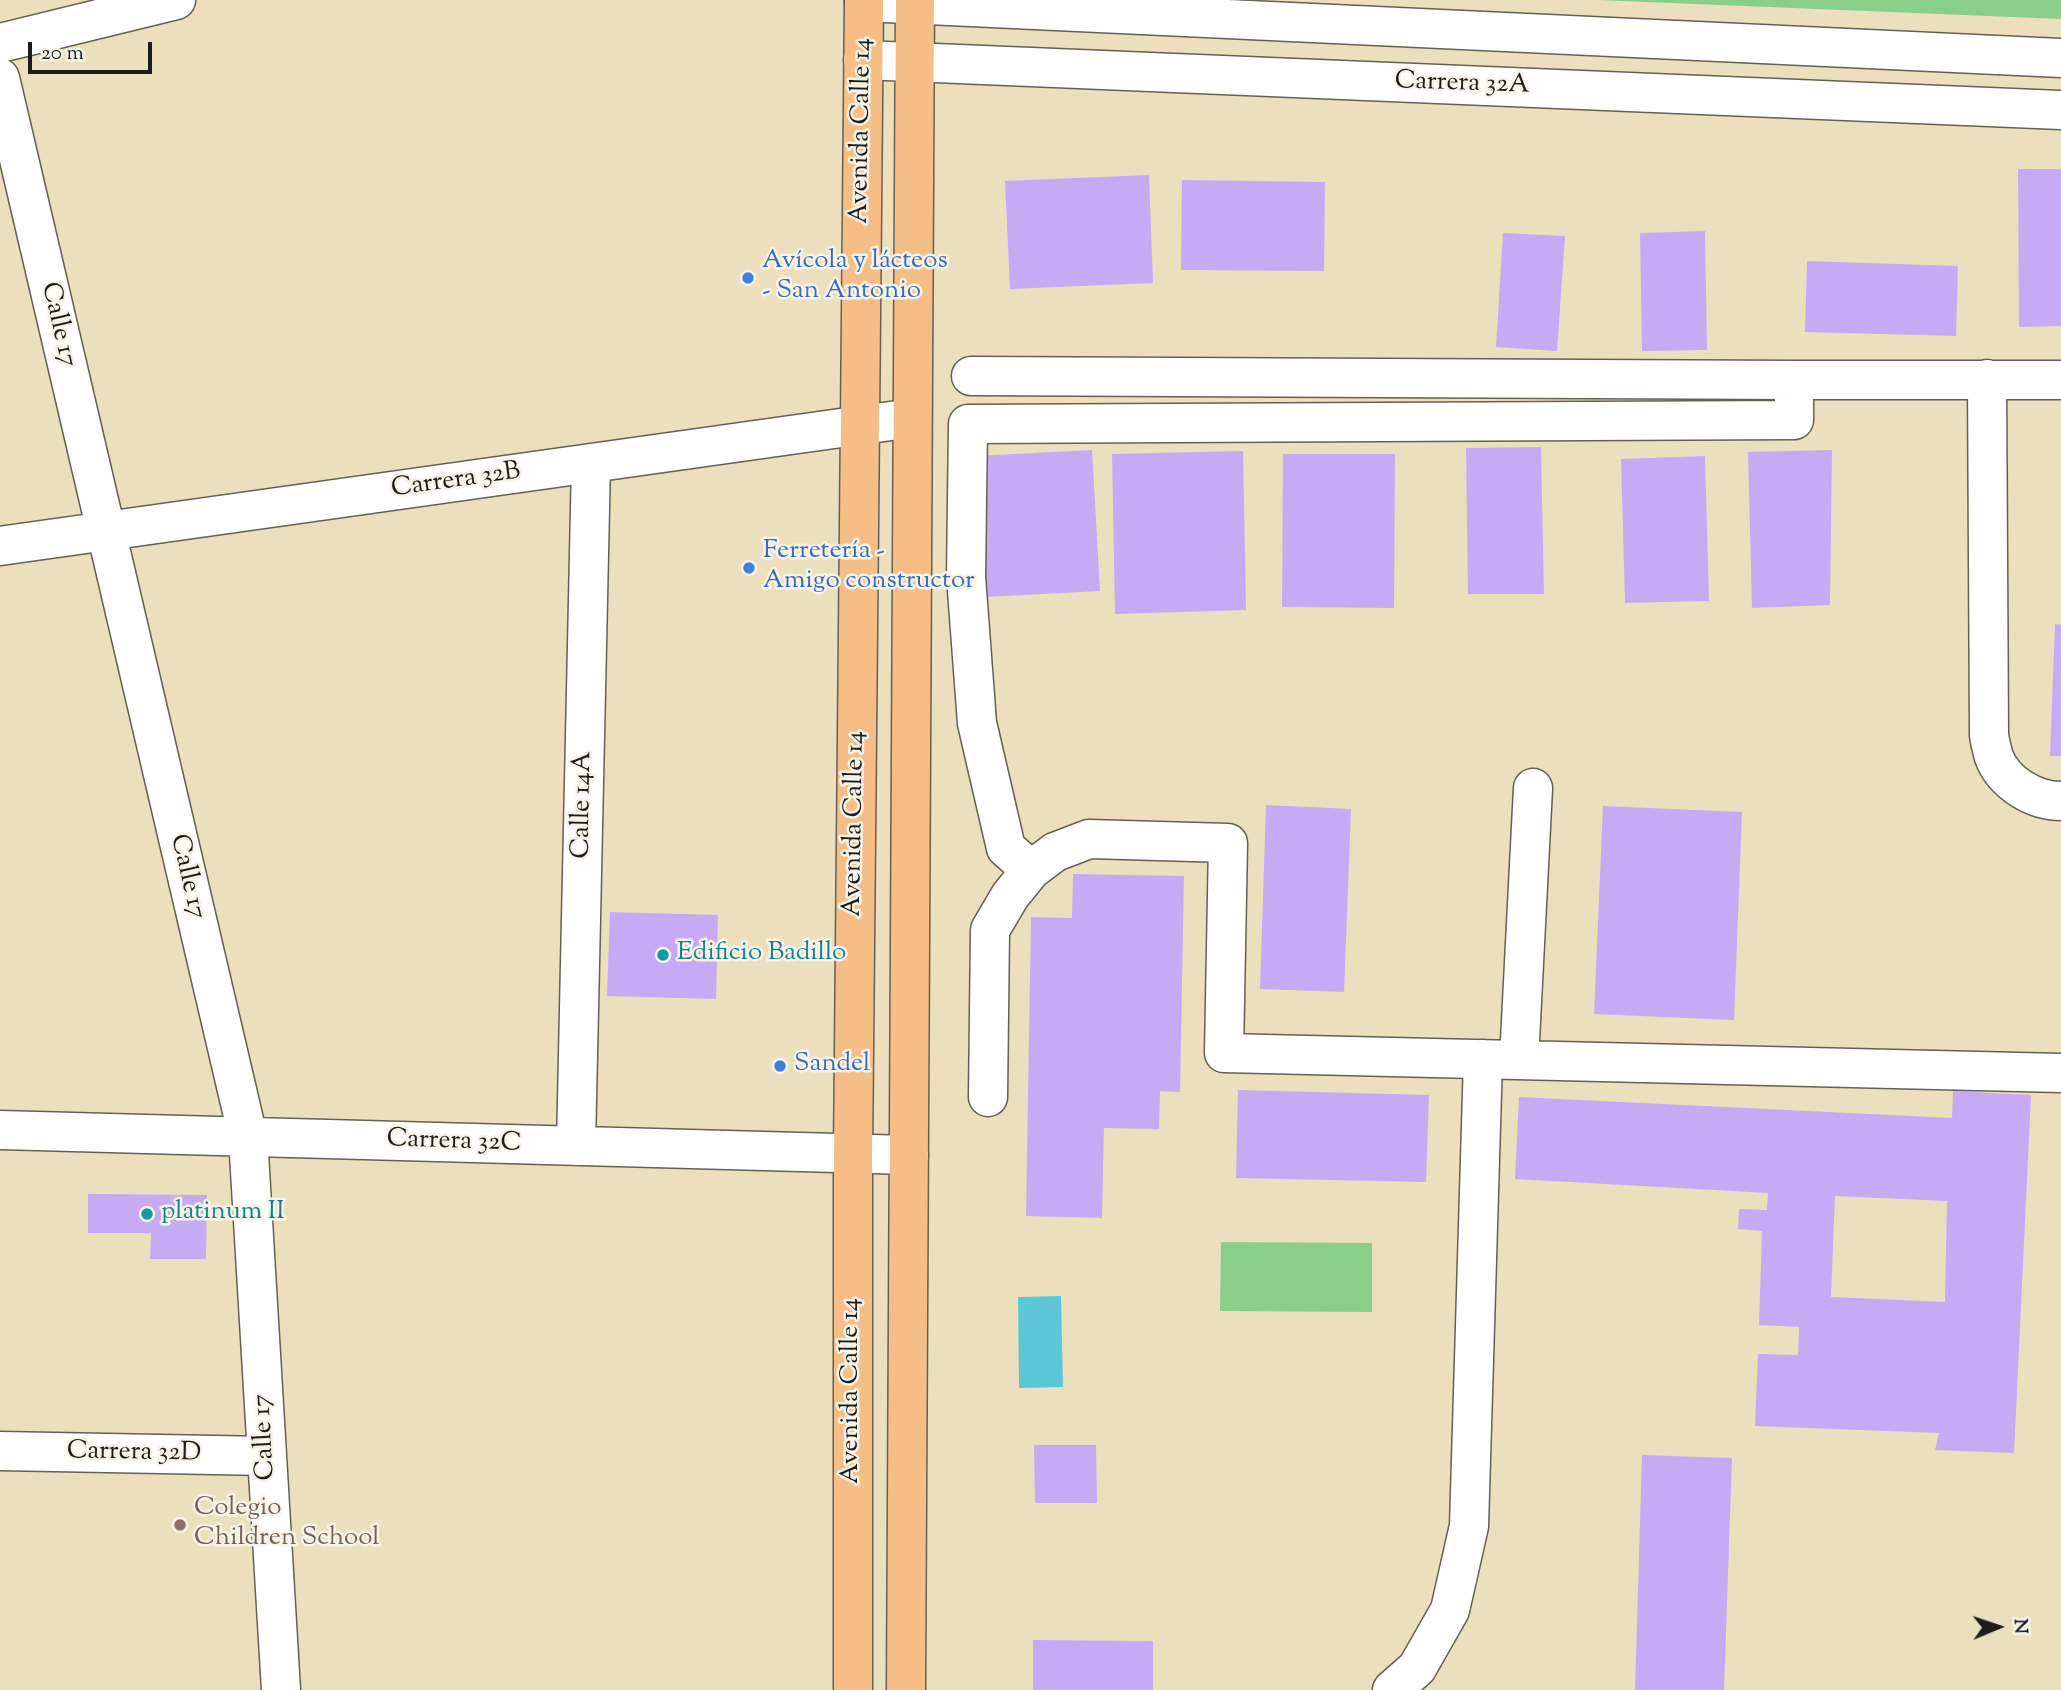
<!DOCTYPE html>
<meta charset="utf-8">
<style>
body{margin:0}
#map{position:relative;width:2061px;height:1690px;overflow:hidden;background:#ecdfbd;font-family:"Sorts Mill Goudy",serif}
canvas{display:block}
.north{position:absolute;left:1963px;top:1592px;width:70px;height:70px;-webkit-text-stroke:5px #f7f3e8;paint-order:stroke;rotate:88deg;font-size:19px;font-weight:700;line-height:28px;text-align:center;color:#1c1c1c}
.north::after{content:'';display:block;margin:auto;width:24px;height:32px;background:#1c1c1c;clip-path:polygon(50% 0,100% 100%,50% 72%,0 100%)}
.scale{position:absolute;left:28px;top:42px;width:124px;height:32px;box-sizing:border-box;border:4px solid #1c1c1c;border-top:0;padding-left:9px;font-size:21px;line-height:24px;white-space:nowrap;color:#1c1c1c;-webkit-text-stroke:5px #f7f3e8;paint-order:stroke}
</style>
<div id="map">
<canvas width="2061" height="1690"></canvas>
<div class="north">N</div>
<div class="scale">20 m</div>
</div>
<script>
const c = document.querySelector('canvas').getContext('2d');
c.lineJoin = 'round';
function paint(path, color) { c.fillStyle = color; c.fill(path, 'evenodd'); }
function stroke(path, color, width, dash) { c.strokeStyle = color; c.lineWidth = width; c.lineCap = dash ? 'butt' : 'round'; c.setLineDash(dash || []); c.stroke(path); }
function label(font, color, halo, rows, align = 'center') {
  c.font = font + ' "Sorts Mill Goudy",serif'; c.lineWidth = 5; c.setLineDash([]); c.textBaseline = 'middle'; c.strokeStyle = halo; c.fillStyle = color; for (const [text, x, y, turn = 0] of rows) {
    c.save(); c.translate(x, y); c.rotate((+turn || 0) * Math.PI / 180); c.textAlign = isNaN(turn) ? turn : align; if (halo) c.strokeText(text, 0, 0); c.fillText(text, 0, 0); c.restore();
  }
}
paint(new Path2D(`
 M 1598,0 L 2061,0 L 2061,19 Z
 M 1221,1242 L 1372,1243 L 1372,1312 L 1220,1311 Z`), '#88cf89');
paint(new Path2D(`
 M 1061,1296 L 1063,1387 L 1019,1388 L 1018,1297 Z`), '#5dc6d8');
paint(new Path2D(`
 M 2018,169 L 2061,169 L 2061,326 L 2019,327 Z
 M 1149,175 L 1153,283 L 1010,289 L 1005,181 Z
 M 1182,180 L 1325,182 L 1324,271 L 1181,270 Z
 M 1705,231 L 1707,350 L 1642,351 L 1640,233 Z
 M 1503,233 L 1565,236 L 1557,351 L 1496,347 Z
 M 1807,261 L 1958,266 L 1956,336 L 1805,332 Z
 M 1541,447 L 1544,594 L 1468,594 L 1466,448 Z
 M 1092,450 L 1100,591 L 985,597 L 977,456 Z
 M 1832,450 L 1830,605 L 1752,608 L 1748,452 Z
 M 1243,451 L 1246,610 L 1115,614 L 1112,454 Z
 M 1283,454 L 1395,454 L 1394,608 L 1282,607 Z
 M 1705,456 L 1709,601 L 1625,603 L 1621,459 Z
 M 2055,624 L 2061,625 L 2061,756 L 2050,756 Z
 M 1266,805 L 1351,809 L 1344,992 L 1260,989 Z
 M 1603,806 L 1742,812 L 1734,1020 L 1594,1014 Z
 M 1073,874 L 1184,876 L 1180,1092 L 1160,1091 L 1159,1129 L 1104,1128 L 1102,1218 L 1026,1216 L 1031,917 L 1072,918 Z
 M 610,912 L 718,915 L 716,999 L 607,996 Z
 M 1238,1090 L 1429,1095 L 1426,1182 L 1236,1178 Z
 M 1953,1091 L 2031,1095 L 2014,1453 L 1935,1450 L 1939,1433 L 1755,1426 L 1758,1354 L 1798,1355 L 1799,1327 L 1759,1325 L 1762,1231 L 1738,1229 L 1739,1209 L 1767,1210 L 1768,1193 L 1515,1179 L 1519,1097 L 1952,1118 ZM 1835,1196 L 1947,1201 L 1945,1302 L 1831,1297 Z
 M 88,1194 L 207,1195 L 206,1259 L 150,1259 L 151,1233 L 88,1233 Z
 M 1034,1445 L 1096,1445 L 1097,1503 L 1035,1503 Z
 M 1642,1455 L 1732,1458 L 1724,1690 L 1635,1690 Z
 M 1033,1640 L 1153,1641 L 1153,1690 L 1033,1690 Z`), '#c6abf4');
const minor = new Path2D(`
 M 864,2 L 2061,58
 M 0,43 L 176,0
 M 863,60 L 2061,110
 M 0,78 L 248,1137 L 281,1690
 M 971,376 L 1794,380
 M 1987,379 L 1989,735 C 1990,742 1992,750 1994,757 C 2004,783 2034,801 2061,801
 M 0,546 L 912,418
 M 1031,870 L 1006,848 L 977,723 L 966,577 L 968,424 L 1794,420 L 1794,380 L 2061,380
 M 1519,1060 L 1533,788
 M 988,1097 L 990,930 L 1010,896 L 1031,870 L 1055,852 L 1089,839 L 1228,843 L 1224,1053 L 2061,1073
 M 0,1130 L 909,1155
 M 576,1146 L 591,463
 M 0,1451 L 267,1456
 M 1392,1690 L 1417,1668 L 1450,1610 L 1469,1526 L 1483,1059`);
const major = new Path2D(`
 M 853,1690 L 853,1154 L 864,0
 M 906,1690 L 915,0`);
stroke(minor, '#656054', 41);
stroke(major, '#656054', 41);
stroke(minor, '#fff', 38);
stroke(major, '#f6be87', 38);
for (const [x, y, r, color] of [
 [748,278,7,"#3f7fe0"],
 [749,568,7,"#3f7fe0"],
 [663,955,7,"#0f9aa8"],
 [780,1066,7,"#3f7fe0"],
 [147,1214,7,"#0f9aa8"],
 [180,1525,7,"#8d6e63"]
]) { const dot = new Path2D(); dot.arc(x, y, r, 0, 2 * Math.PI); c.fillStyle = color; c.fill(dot); stroke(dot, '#f7f3e8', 2.5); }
label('26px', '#1c1c1c', '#f7f3e8', [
 ["Carrera 32A",1462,85,2],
 ["Avenida Calle 14",863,131,-89],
 ["Calle 17",57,325,77],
 ["Carrera 32B",456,482,-8],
 ["Calle 14A",584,805,-89],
 ["Avenida Calle 14",856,824,-89],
 ["Calle 17",186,877,77],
 ["Carrera 32C",454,1143,2],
 ["Avenida Calle 14",853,1391,-90],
 ["Calle 17",266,1437,-93],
 ["Carrera 32D",134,1454,1]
]);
label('26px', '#366cbe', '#f7f3e8', [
 ["Avícola y lácteos",762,263],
 ["- San Antonio",762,293],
 ["Ferretería -",763,553],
 ["Amigo constructor",763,583],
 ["Sandel",794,1066]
], 'left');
label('26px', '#0d838f', '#f7f3e8', [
 ["Edificio Badillo",677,955],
 ["platinum II",161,1214]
], 'left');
label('26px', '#785e54', '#f7f3e8', [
 ["Colegio",194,1510],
 ["Children School",194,1540]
], 'left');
</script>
